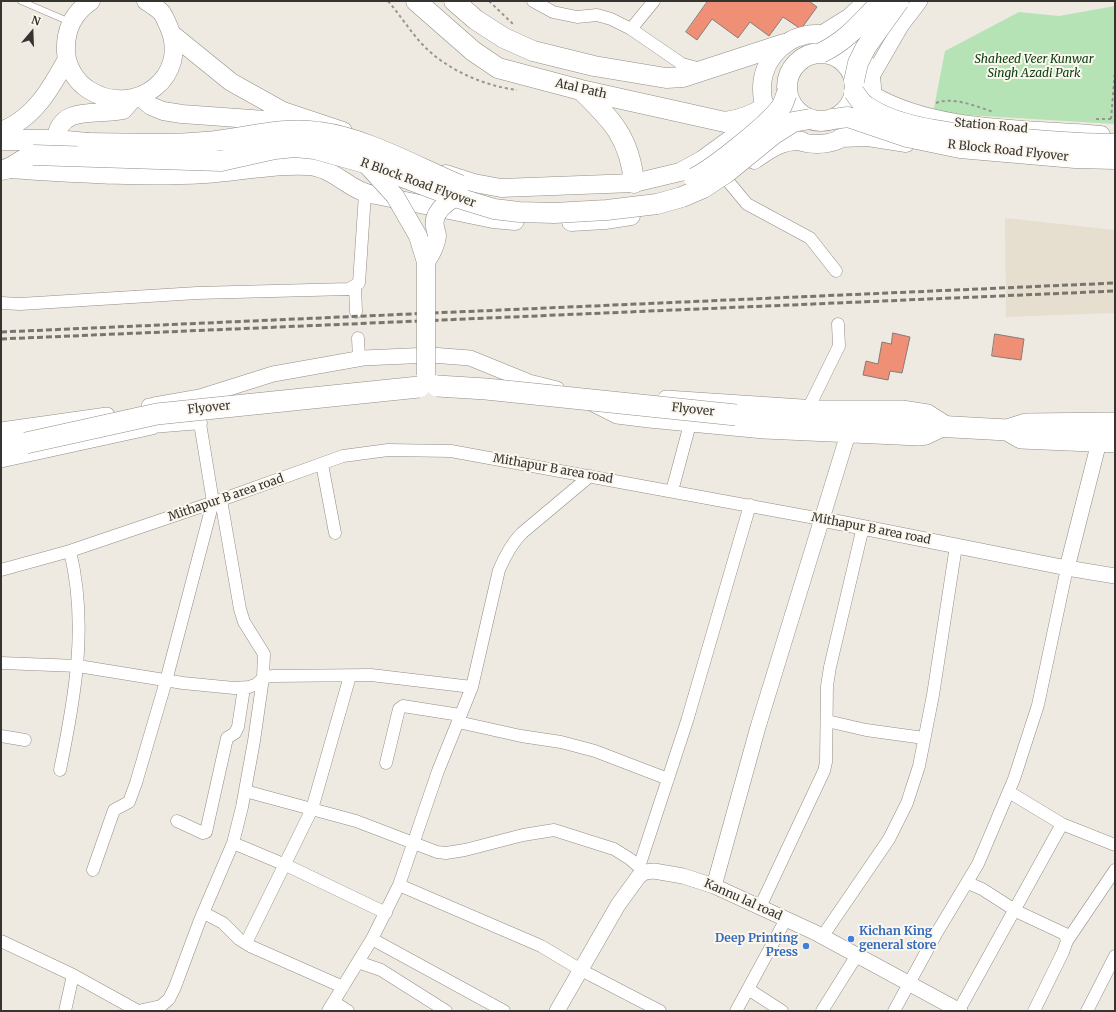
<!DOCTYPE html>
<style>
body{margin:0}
#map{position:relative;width:1116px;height:1012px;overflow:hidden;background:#efeae1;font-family:Merriweather,serif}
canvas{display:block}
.frame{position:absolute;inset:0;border:2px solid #363430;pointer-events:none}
.north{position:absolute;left:12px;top:12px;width:40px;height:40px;-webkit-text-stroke:3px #fcf7ee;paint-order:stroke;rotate:19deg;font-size:11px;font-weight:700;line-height:16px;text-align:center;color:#363430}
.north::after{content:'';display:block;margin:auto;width:14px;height:18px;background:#363430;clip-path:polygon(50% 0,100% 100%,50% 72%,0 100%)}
</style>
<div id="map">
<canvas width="1116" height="1012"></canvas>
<div class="frame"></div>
<div class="north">N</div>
</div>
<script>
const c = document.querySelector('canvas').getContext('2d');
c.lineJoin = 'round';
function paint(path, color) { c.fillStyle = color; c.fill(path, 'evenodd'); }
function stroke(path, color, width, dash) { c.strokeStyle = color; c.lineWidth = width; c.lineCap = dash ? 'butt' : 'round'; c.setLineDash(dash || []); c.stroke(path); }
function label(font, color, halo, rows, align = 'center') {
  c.font = font + ' Merriweather,serif'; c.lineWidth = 4; c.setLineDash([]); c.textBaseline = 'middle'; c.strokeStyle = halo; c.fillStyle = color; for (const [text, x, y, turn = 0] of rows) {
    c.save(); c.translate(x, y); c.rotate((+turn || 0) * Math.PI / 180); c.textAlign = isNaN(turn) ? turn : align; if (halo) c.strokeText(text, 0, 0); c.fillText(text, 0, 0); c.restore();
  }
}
paint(new Path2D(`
 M 1005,218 L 1115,230 L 1115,313 L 1006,317 Z`), '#e6dece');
paint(new Path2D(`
 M 1115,6 L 1115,124 L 933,113 L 945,51 L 1019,12 L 1059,16 Z`), '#b5e3b5');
const building = new Path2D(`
 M 708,1 L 809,1 L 817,7 L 801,29 L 783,17 L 769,36 L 750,22 L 738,38 L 712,19 L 697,40 L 686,32 Z
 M 893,333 L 910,337 L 902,373 L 890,371 L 888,380 L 863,375 L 866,361 L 878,364 L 882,342 L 891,344 Z
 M 995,334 L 1024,339 L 1021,360 L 992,356 Z`);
paint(building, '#ef8f75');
stroke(building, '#857b78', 1);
const service = new Path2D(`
 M 21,1 L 70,22`);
const minor = new Path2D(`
 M 533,1 L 553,12 L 577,17 L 597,15 L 611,19 L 631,29 L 682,64 L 701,69
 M 631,29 L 654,1
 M 727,180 L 747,204 L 810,238 L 836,271
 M 355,286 L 356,312
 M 1,303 L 20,304 L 197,293 L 349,289 L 359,283 L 365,194
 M 358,338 L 359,359
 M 809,407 L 839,346 L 838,324
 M 152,427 L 201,423
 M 322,464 L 335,533
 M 672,491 L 690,424
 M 1,570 L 70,551 L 229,497 L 343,456 L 388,450 L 451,451 L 821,519
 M 1,663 L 78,666 L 183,683 L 234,688 L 249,687 L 257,684 L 263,678 L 272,676 L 371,675 L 472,687
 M 827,721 L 866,730 L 924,738
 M 458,722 L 521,736 L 561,742 L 595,751 L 668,779
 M 1,736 L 25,740
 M 386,763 L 399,709 L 403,706 L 460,715
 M 60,770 C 75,697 88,625 70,551
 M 245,791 L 356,821 L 437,852 L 446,853 L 465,850 L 523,835 L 554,830 L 614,849 L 630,859 L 645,872
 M 1009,792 L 1062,824 L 1115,845
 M 177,821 L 203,833 L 206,832 L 227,738 L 235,733 L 238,727 L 244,688
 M 233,843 L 288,866 L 386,913
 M 639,867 L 687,721 L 750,505
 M 93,870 L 114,810 L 129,802 L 136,783 L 166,681 L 213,502 L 197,405
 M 968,883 L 982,889 L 1018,912 L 1065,934 L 1067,941 L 1063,952 L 1034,1011
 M 399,885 L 541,946 L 581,970 L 660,1011
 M 760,907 L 824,771 L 826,762 L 827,686 L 830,667 L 863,527
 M 204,913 L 223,923 L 239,939 L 250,946 L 343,987
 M 822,937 L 889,839 L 907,803 L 919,766 L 933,695 L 956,546
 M 372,939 L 504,1011
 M 1,941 L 73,975 L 138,1011 L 161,1006 L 169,999 L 175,987 L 200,920 L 233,843 L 242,807 L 254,741 L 263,678 L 264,654 L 244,622 L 240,609 L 221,500
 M 1067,941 L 1115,870
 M 246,943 L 312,809 L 350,676
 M 358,962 L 381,970 L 446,1011
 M 748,989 L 782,1011
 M 334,1002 L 348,1011
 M 959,1010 L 1062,824
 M 65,1011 L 73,975
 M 328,1011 L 372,939 L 399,885 L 438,771 L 472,687 L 499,570 C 505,556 511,544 522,533 L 590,476
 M 736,1011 L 786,919
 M 822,1011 L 857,955
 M 894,1011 L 936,934 L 978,864 L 1014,779 L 1038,705 L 1067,568
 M 1087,1011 L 1115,956`);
const tertiary = new Path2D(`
 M 820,34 L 849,16 L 865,1
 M 871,78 L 901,26 L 920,1
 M 666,398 L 817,408 L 902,408 L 928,412 L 950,426
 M 593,404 L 617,416 L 649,420 L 764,431 L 919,438 L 926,437 L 945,428
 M 154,405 L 200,397 L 273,374 L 363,358 L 431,355 L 470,358 L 529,382 L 557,389
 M 1,430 L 107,415
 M 1,460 L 152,427 L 149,406
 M 821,519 L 1067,568 L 1115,576
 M 1067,568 L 1099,442
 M 714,886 L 758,727 L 848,434
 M 557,1011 L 618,905 L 639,876 L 645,872 L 654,871 L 683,876 L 714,886 L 814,932 L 960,1011`);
const secondary = new Path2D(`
 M 91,1 C 73,13 65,31 66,52 C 67,67 76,82 89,90 C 135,119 192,76 168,25 C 166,21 164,15 161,12 C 157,8 151,4 146,1
 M762 89a55 55 0 1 1 110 0a55 55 0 1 1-110 0Z
 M 173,35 L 231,82 L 283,111 L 343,131
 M 872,95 C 937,133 1027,128 1101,135
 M 140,97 L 151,106 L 163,111 L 182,114 L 265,120 L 296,118
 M 1,131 C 34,119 51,88 67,59
 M 840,138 L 868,137 L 906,143
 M 56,140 C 59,104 98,116 123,110 L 131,101
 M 754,160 C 770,149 781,140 802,141
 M 9,169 C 74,173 140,178 205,174 C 239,172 273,164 308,166 C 334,167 351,193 376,195 L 493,219 L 515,221
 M 446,174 L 474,183 L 501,188 L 634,183 L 680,172 L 702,160 L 757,120
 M 571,222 L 605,220 L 631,216`);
const primary = new Path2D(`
 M 416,1 L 473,51 L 498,68 L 581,90 L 725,122 C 741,120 752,116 766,107
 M 454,1 L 476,20 L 504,38 L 533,51 L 594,66 L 666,78 L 683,77 L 784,44
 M787 87a34 34 0 1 1 68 0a34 34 0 1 1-68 0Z
 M 581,90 C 612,120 630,138 634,183
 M 1,140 L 56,140 L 87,143
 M 1,170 C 14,169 20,159 33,155`);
const trunk = new Path2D(`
 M 736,415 L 1007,430 L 1026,424 L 1115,423
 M 1007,430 L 1021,438 L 1115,442
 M 1,447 L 26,443`);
stroke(service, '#928d85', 7);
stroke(minor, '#928d85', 13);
stroke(tertiary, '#928d85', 16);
stroke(secondary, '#928d85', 19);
stroke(primary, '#928d85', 21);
stroke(trunk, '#928d85', 22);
stroke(new Path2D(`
 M 388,1 C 400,15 410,31 422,44 C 445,69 484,86 517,90
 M 489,1 L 513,24
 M 793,31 L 803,30 L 809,27
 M 936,103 C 953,96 977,107 994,112
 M 1096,119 L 1115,119
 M 1111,119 L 1115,71`), '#98948e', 2, [3, 3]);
stroke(service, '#fff', 6);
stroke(minor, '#fff', 12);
stroke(tertiary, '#fff', 15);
stroke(secondary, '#fff', 18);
stroke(primary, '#fff', 20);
stroke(trunk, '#fff', 21);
stroke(new Path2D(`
 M 1,332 L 1115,283
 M 1,339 L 1115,291`), '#78756f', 3, [6, 3]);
const secondaryBridge = new Path2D(`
 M 365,163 L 395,196 L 418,236 L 426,262 L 426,375
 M 426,262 C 431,254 436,246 437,236 C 437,232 435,230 435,227 C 432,213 445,204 455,197`);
const primaryBridge = new Path2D(`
 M 821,53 C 848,40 861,22 882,1
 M 854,81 L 858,63 L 866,47 L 899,1
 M 854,92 C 858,98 861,103 866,106 C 902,131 968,135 1011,138 C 1046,141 1080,144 1115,144
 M 833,119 L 848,117 L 907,137 L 960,148 L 1075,158 L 1115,159
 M 87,143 C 127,143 166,146 205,142 C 243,139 281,126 319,132 C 366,138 416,167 460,185
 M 33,155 L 221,161 L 275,149 L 295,147 L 315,149 L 365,163 L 455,197 L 494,209 L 519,212 L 554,213 L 607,210 L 657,204 L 682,197 L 703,188 L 726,173 L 774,134 L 793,122 L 810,119
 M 694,178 C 713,169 769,124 781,107 C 784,103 785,97 787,93`);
const trunkBridge = new Path2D(`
 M 437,386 L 486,389 L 736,415
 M 26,443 L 157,414 L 419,387`);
stroke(secondaryBridge, '#928d85', 19, []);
stroke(primaryBridge, '#928d85', 21, []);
stroke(trunkBridge, '#928d85', 22, []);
stroke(secondaryBridge, '#fff', 18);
stroke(primaryBridge, '#fff', 20);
stroke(trunkBridge, '#fff', 21);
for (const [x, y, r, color] of [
 [851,939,4,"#3f7fe0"],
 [806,946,4,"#3f7fe0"]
]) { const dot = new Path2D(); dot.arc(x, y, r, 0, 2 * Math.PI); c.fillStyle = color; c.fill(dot); stroke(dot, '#fcf7ee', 1.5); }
label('italic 12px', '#0b4013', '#fcf7ee', [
 ["Shaheed Veer Kunwar",1034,60],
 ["Singh Azadi Park",1034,74]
]);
label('12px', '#363430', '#fcf7ee', [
 ["Atal Path",581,89,13],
 ["Station Road",991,126,5],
 ["R Block Road Flyover",1008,151,6],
 ["R Block Road Flyover",418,183,20],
 ["Flyover",209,408,-6],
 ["Flyover",693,410,6],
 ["Mithapur B area road",553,469,10],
 ["Mithapur B area road",226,498,-19],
 ["Mithapur B area road",871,529,11],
 ["Kannu lal road",743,900,24]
]);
label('bold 12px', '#366cbe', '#fcf7ee', [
 ["Kichan King",859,932],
 ["general store",859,946],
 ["Deep Printing",798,939,"right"],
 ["Press",798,953,"right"]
], 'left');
</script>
